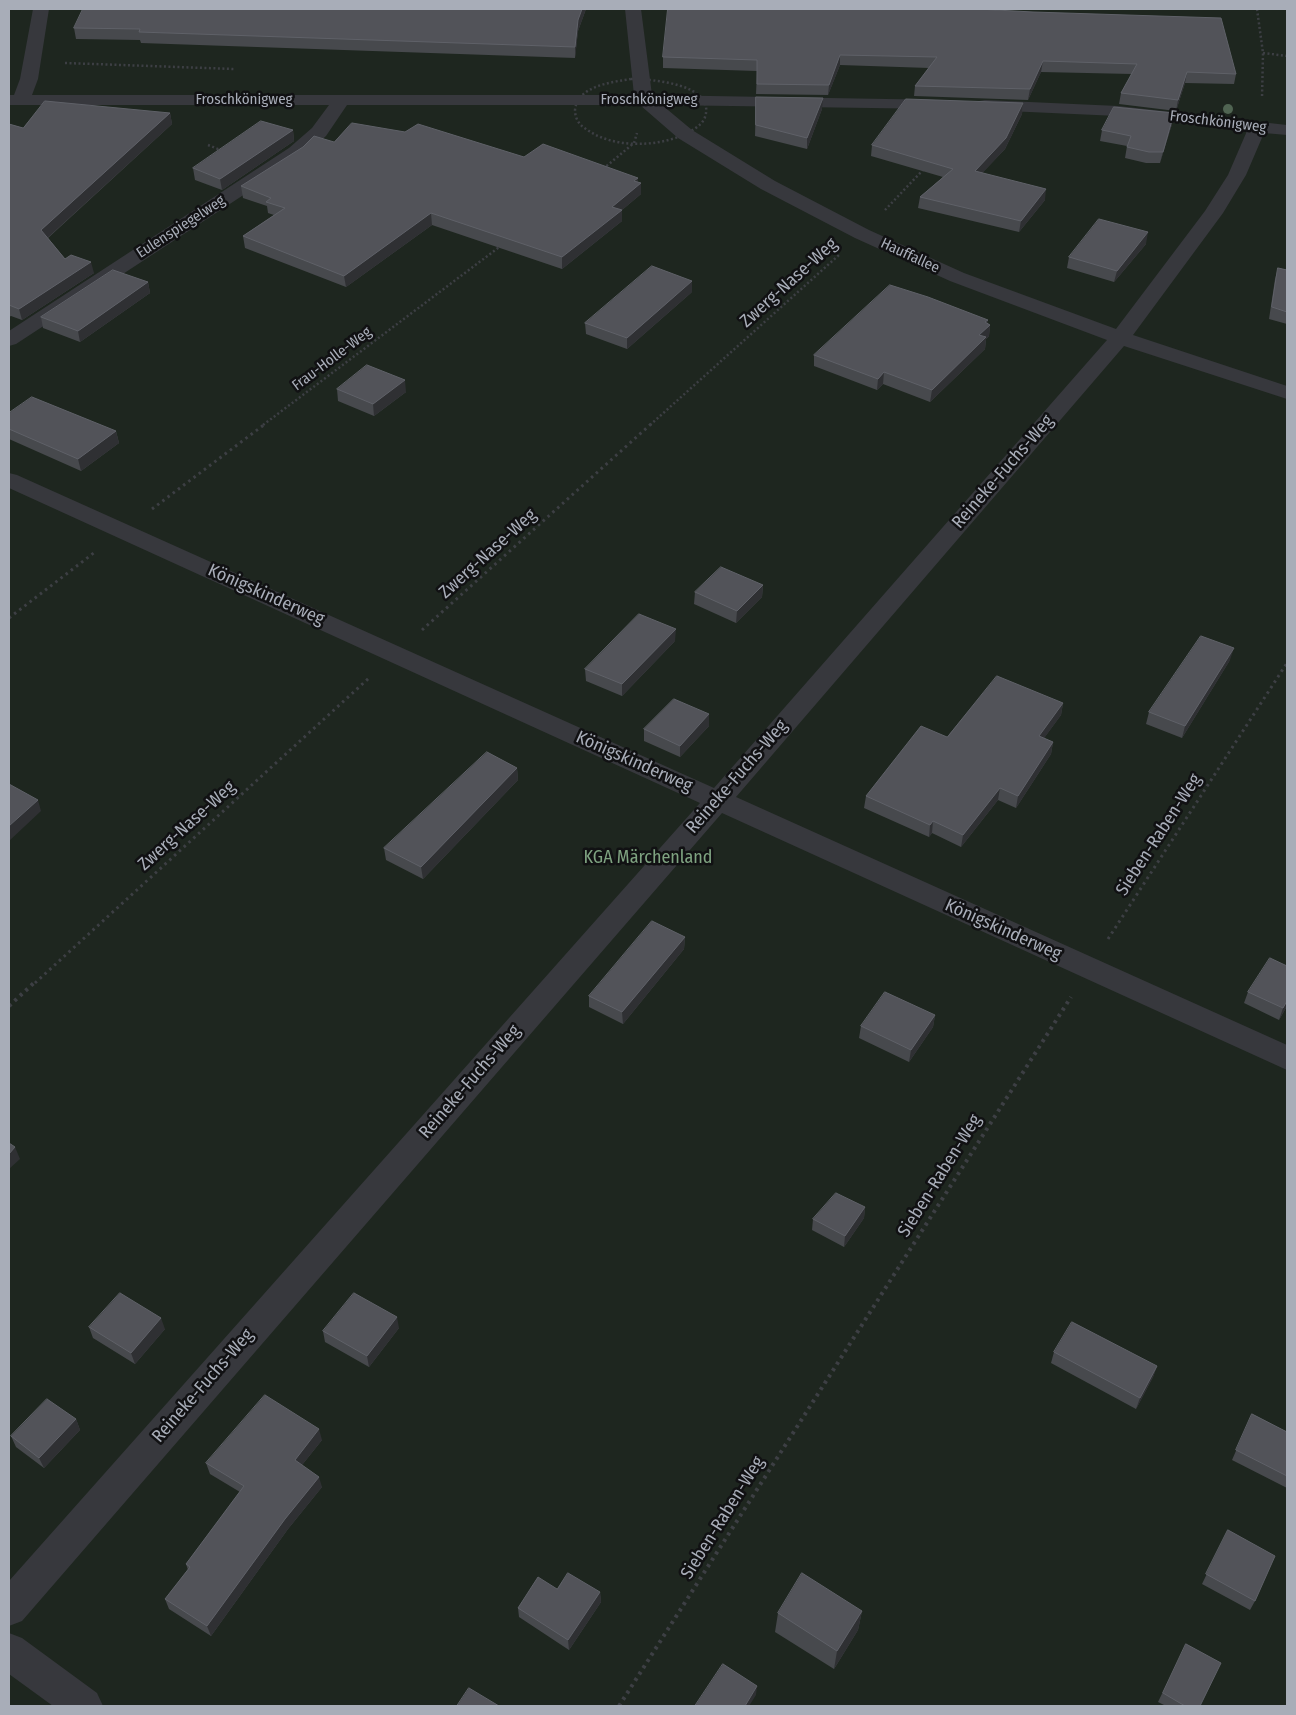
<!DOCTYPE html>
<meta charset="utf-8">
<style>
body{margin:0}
#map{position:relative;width:1296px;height:1715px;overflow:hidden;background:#161618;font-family:"Fira Sans Condensed",sans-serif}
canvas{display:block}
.frame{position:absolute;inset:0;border:10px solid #a8adb8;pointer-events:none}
</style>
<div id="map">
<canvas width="1296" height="1715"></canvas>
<div class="frame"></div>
</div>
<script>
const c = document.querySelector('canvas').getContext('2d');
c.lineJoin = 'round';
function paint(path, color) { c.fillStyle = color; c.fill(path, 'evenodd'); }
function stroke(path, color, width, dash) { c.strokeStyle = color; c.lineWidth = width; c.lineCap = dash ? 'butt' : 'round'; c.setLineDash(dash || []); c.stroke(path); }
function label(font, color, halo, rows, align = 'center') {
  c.font = font + ' "Fira Sans Condensed",sans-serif'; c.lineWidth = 5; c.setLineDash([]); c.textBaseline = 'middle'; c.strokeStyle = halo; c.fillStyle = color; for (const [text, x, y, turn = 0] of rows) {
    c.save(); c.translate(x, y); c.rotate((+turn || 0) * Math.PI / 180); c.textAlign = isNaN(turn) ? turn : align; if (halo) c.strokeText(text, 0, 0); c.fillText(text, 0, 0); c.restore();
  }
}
paint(new Path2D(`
 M 9,9 L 1287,9 L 1287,1706 L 9,1706 Z`), '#1e261f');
stroke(new Path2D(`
 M 1257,9 L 1263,53 L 1262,98
 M 1263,53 L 1287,56
 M 65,63 L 234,69
 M 631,79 C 651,79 716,84 705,117 C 702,126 690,132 681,136 C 653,147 612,148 586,129 C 579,125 575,118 575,110 C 577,86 612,82 631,79 Z
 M 208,145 L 223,151
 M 603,169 L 634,143 L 637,133
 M 885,210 L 923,170
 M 263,425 L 502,245
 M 650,425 L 839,255`), '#3d3f44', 2.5, [2, 2.5]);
stroke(new Path2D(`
 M 152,509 L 265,424
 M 9,618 L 95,552
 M 422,630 L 651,424
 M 1108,939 L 1287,663
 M 35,983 L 369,678`), '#3d3f44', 3, [2.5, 4]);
stroke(new Path2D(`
 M 9,1006 L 36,981
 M 619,1706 L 1071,997`), '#3d3f44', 4, [3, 4.5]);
paint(new Path2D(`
 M 33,9 L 49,9 L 38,79 L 32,95 L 634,95 L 625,9 L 641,9 L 652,95 L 946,100 L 949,104 L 946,108 L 940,109 L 662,105 L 692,130 L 775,181 L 869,230 L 964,273 L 1116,329 L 1205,211 L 1228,175 L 1247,131 L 1118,116 L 985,110 L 979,109 L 976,105 L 979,101 L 985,100 L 1118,106 L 1287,125 L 1287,135 L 1264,133 L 1246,175 L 1223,213 L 1133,335 L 1287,386 L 1287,399 L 1124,346 L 736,797 L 1287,1045 L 1287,1070 L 722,813 L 22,1621 L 9,1626 L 9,1581 L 700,803 L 9,488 L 9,473 L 17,475 L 714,788 L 1107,340 L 950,281 L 855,238 L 761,189 L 678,138 L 640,105 L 347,105 L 326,136 L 303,156 L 16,344 L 9,346 L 9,331 L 289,148 L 312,128 L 329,105 L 9,105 L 9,95 L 14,95 L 20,79 Z
 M 9,1633 L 22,1638 L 97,1693 L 103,1706 L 53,1706 L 9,1674 Z`), '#37383d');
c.fillStyle = '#506452';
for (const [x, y] of [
 [1228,109]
]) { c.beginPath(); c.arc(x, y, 5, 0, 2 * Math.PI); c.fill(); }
paint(new Path2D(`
 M 83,9 L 586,9 L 578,31 L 575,58 L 141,43 L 140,40 L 76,39 L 74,28 Z
 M 668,9 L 1236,74 L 1234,84 L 1185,83 L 1176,111 L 1119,104 L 1121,93 L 1132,74 L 1041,72 L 1028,100 L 914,96 L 915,86 L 929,68 L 840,65 L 828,95 L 756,94 L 757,71 L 663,68 L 663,57 Z
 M 756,97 L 822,109 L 807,149 L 755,136 Z
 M 1023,103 L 1022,114 L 1005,149 L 982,173 L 1045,200 L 1019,232 L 918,208 L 920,197 L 943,177 L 871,156 L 872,145 Z
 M 170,113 L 172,124 L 48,238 L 65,259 L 94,273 L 22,320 L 11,316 L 9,317 L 9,124 L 23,128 Z
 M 1172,124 L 1160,163 L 1146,163 L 1125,158 L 1127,146 L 1100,141 L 1102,130 Z
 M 293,130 L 294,141 L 222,190 L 195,180 L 193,168 Z
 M 334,142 L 524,157 L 638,182 L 641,194 L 622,210 L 622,221 L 562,269 L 432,225 L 346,287 L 245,248 L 243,236 L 274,215 L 268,213 L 267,206 L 243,198 L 241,186 Z
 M 1146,244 L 1114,282 L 1067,268 L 1069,257 Z
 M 1278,268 L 1287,270 L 1287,324 L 1269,319 L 1275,279 Z
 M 148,282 L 150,293 L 80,342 L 43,328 L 41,317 Z
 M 692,292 L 627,349 L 586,334 L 585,323 Z
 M 988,320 L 987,323 L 990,325 L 989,336 L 986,339 L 985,349 L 930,402 L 883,384 L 877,390 L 814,366 L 814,355 Z
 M 337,389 L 406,392 L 374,416 L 338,401 Z
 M 9,413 L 116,431 L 119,443 L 81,471 L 9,439 Z
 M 763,585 L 762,597 L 736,623 L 694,604 L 695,592 Z
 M 675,641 L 622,696 L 586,681 L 585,669 Z
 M 1230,660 L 1182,738 L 1146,724 L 1149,712 Z
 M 1063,703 L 1061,715 L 1044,738 L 1053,742 L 1051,754 L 1016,808 L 998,800 L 961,847 L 932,833 L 929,837 L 864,808 L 866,796 L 947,737 Z
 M 709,726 L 680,757 L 644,741 L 644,729 Z
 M 517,768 L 518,780 L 423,879 L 386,860 L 384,848 Z
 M 685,937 L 684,949 L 623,1024 L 589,1007 L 589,996 Z
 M 1287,966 L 1287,1006 L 1279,1020 L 1244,1003 L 1248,992 Z
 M 935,1015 L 933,1027 L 909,1062 L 859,1038 L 861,1026 Z
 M 865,1207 L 864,1218 L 844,1247 L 812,1230 L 813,1219 Z
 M 89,1327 L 165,1329 L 135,1364 L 93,1338 Z
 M 399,1328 L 369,1367 L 325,1342 L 323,1331 Z
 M 1054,1352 L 1157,1366 L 1153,1377 L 1136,1409 L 1051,1363 Z
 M 1252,1414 L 1287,1432 L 1287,1488 L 1232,1460 Z
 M 76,1419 L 80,1430 L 44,1468 L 16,1447 L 11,1436 Z
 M 322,1440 L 302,1465 L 322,1487 L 288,1529 L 211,1636 L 169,1609 L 165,1599 L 188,1570 L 186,1564 L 240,1492 L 210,1474 L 206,1463 Z
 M 1228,1530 L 1255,1601 L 1250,1610 L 1202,1584 Z
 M 557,1589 L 600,1592 L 601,1602 L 569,1650 L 519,1617 L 518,1608 Z
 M 862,1611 L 858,1630 L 834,1669 L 775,1632 L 778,1613 Z
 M 1186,1644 L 1200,1706 L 1166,1706 L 1158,1702 Z`), '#47494d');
paint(new Path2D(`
 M 582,9 L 586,9 L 578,31 L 575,58 L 575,47 L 578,20 Z
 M 840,55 L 840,65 L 828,95 L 829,85 Z
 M 1043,61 L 1041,72 L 1028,100 L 1030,89 Z
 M 1187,72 L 1185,83 L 1176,111 L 1178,100 Z
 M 823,98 L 822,109 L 807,149 L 807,138 Z
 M 1023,103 L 1022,114 L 1005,149 L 974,182 L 975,171 Z
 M 170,113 L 172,124 L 44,241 L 41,230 Z
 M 1174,113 L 1172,124 L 1160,163 L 1163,152 Z
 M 293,130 L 294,141 L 222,190 L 220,179 Z
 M 638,178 L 638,185 L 641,183 L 641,194 L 622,210 L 622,221 L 562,269 L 562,257 Z
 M 1046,189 L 1045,200 L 1019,232 L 1021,221 Z
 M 431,213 L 432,225 L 346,287 L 344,276 Z
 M 1148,232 L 1146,244 L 1114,282 L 1117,271 Z
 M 91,262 L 94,273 L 22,320 L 19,309 Z
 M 692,281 L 692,292 L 627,349 L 627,338 Z
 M 148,282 L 150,293 L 80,342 L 78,331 Z
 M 988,320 L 987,328 L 990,325 L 989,336 L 986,339 L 985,349 L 930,402 L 932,390 L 979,335 L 985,322 Z
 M 884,372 L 883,384 L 877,390 L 878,379 Z
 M 405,380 L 406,392 L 374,416 L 373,404 Z
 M 116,431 L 119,443 L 81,471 L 78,459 Z
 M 763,585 L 762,597 L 736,623 L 737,611 Z
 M 676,629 L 675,641 L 622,696 L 622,684 Z
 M 1234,648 L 1230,660 L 1182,738 L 1185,726 Z
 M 1063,703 L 1061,715 L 1037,748 L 1039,736 Z
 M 709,714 L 709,726 L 680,757 L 680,746 Z
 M 1053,742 L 1051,754 L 1016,808 L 1018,796 Z
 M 517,768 L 518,780 L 423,879 L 421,867 Z
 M 1000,788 L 998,800 L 961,847 L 963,835 Z
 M 38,800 L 41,811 L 9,841 L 9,826 Z
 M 933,821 L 932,833 L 929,837 L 930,825 Z
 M 685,937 L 684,949 L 623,1024 L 622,1012 Z
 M 1287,1001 L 1287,1006 L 1279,1020 L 1283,1008 Z
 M 935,1015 L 933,1027 L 909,1062 L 911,1050 Z
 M 15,1147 L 20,1159 L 9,1169 L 9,1154 Z
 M 865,1207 L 864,1218 L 844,1247 L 845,1236 Z
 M 397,1317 L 399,1328 L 369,1367 L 367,1356 Z
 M 161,1318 L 165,1329 L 135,1364 L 131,1353 Z
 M 1157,1366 L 1153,1377 L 1136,1409 L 1140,1398 Z
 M 76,1419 L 80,1430 L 44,1468 L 39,1458 Z
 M 319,1429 L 322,1440 L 298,1470 L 295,1460 Z
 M 319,1477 L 322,1487 L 288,1529 L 211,1636 L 207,1626 L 285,1519 Z
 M 600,1592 L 601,1602 L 569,1650 L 568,1640 Z
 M 862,1611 L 858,1630 L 834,1669 L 837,1651 Z
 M 757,1686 L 756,1695 L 749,1706 L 745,1706 Z`), '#2f3033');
const building = new Path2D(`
 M 83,9 L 582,9 L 578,20 L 575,47 L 139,32 L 140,29 L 74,28 Z
 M 668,9 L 977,9 L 1033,12 L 1221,18 L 1236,74 L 1187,72 L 1178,100 L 1121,93 L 1137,64 L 1043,61 L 1030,89 L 915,86 L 937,57 L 840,55 L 829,85 L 757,84 L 757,60 L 663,57 Z
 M 756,97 L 823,98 L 807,138 L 756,125 Z
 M 906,99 L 1023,103 L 1006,138 L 975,171 L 1046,189 L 1021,221 L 920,197 L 953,169 L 872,145 Z
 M 45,101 L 170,113 L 41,230 L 65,259 L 71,255 L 91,262 L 19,309 L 9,305 L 9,124 L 23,128 Z
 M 1114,107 L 1174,113 L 1163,152 L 1149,152 L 1127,147 L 1131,136 L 1102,130 Z
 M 261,121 L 293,130 L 220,179 L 193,168 Z
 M 352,123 L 405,132 L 418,124 L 524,157 L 543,144 L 638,178 L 634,181 L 641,183 L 612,207 L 622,210 L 562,257 L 431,213 L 344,276 L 243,236 L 285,208 L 266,202 L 271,198 L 241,186 L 303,147 L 314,136 L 334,142 Z
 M 1099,219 L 1148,232 L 1117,271 L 1069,257 Z
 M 652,266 L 692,281 L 627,338 L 585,323 Z
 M 1278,268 L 1287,270 L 1287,312 L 1272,307 Z
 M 113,270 L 148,282 L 78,331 L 41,317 Z
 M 890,285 L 928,297 L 988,320 L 985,322 L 990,325 L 979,335 L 986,337 L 932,390 L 884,372 L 878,379 L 814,355 Z
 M 367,365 L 405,380 L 373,404 L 337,389 Z
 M 32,397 L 116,431 L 78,459 L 9,429 L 9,413 Z
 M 721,567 L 763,585 L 737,611 L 695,592 Z
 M 639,614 L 676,629 L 622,684 L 585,669 Z
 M 1201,636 L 1234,648 L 1185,726 L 1149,712 Z
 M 997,676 L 1063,703 L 1039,736 L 1053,742 L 1018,796 L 1000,788 L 963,835 L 933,821 L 930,825 L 866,796 L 921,726 L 947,737 Z
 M 674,699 L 709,714 L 680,746 L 644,729 Z
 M 487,752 L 517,768 L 421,867 L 384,848 Z
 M 9,784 L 38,800 L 9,826 Z
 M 652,921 L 685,937 L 622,1012 L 589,996 Z
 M 1270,958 L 1287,966 L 1287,1001 L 1283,1008 L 1248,992 Z
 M 885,992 L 935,1015 L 911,1050 L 861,1026 Z
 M 9,1143 L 15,1147 L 9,1154 Z
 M 836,1193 L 865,1207 L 845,1236 L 813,1219 Z
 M 120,1293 L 161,1318 L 131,1353 L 89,1327 Z
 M 354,1293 L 397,1317 L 367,1356 L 323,1331 Z
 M 1072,1322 L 1157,1366 L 1140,1398 L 1054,1352 Z
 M 265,1395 L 319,1429 L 295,1460 L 319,1477 L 285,1519 L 207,1626 L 165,1599 L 190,1567 L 186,1564 L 244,1486 L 206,1463 Z
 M 47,1399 L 76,1419 L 39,1458 L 11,1436 Z
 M 1252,1414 L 1287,1432 L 1287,1476 L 1236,1450 Z
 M 1228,1530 L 1275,1556 L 1255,1601 L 1206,1574 Z
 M 568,1573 L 600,1592 L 568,1640 L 518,1608 L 538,1577 L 557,1589 Z
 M 802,1573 L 862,1611 L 837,1651 L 778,1613 Z
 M 1186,1644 L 1221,1663 L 1200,1706 L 1185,1706 L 1163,1693 Z
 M 723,1664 L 757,1686 L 745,1706 L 695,1706 Z
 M 469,1688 L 499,1706 L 457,1706 Z`);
paint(building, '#525359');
stroke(building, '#5f6168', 1);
label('15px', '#a8adb8', '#111113', [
 ["Froschkönigweg",244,100],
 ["Froschkönigweg",649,100],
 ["Froschkönigweg",1218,122,7],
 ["Eulenspiegelweg",181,227,-33],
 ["Hauffallee",910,256,25],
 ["Frau-Holle-Weg",332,359,-37]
]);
label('18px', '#a8adb8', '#111113', [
 ["Zwerg-Nase-Weg",789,283,-42],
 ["Reineke-Fuchs-Weg",1003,472,-49],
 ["Zwerg-Nase-Weg",488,554,-42],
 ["Königskinderweg",266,595,24],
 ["Königskinderweg",634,762,24],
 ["Reineke-Fuchs-Weg",737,777,-49],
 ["Zwerg-Nase-Weg",187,826,-42],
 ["Sieben-Raben-Weg",1159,835,-57],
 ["Königskinderweg",1003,930,24],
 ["Reineke-Fuchs-Weg",470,1082,-49],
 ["Sieben-Raben-Weg",940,1176,-58],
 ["Reineke-Fuchs-Weg",203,1386,-49],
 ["Sieben-Raben-Weg",723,1518,-58]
]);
label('18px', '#7fa381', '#111113', [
 ["KGA Märchenland",648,858]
]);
</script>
